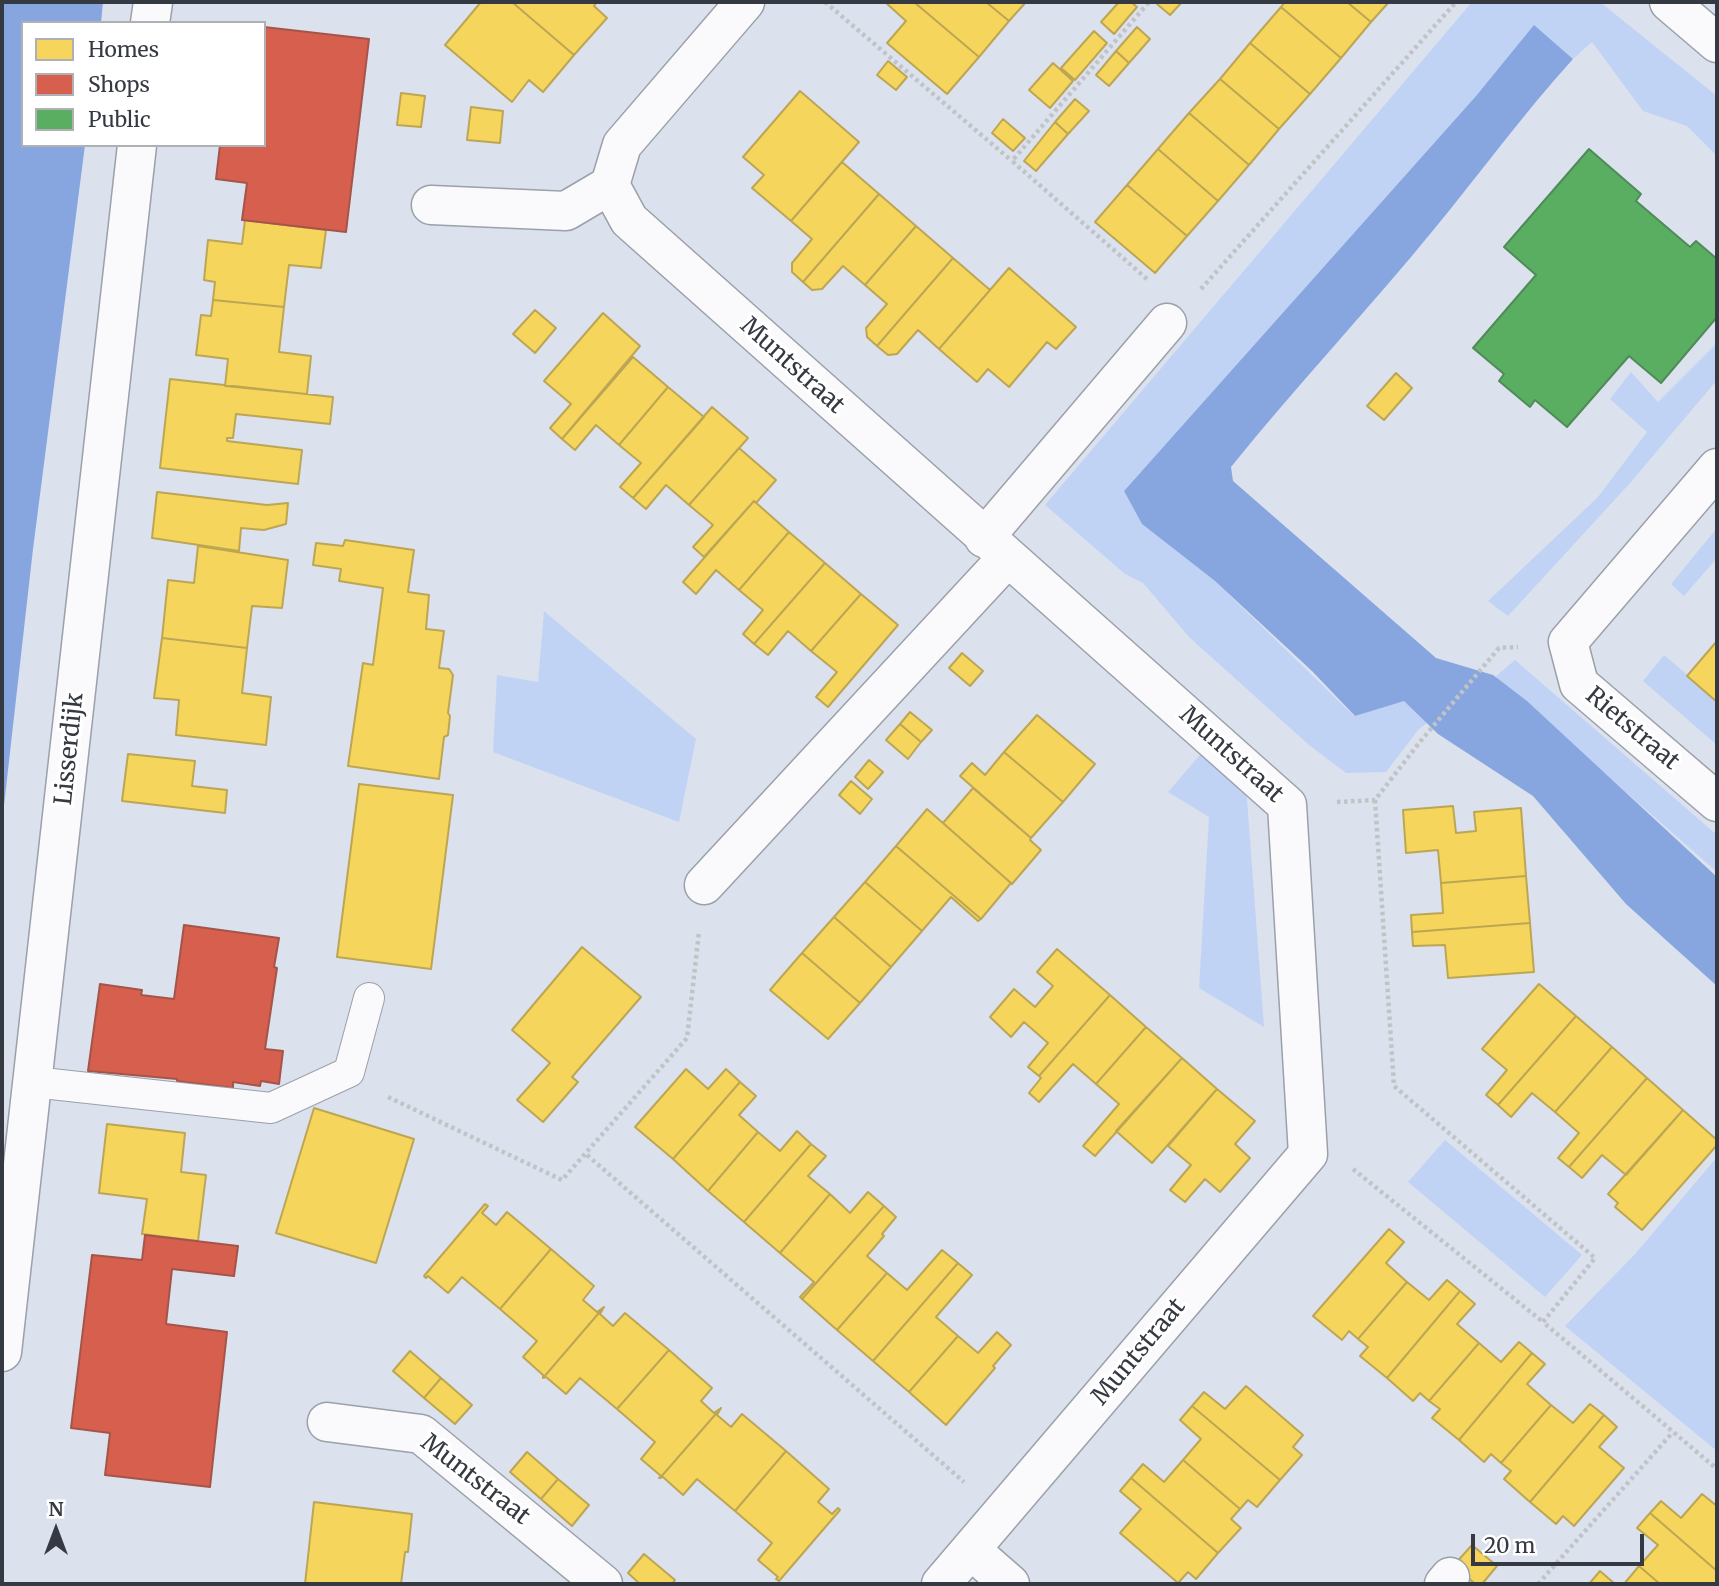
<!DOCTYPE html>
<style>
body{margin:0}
#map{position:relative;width:1719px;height:1586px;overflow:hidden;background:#dbe1ed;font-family:Merriweather,serif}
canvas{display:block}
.frame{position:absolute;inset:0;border:4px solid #343942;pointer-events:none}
.legend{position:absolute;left:21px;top:21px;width:245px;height:126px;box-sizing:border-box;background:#fff;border:2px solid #aeb0b3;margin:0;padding:9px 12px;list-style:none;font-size:21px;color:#343942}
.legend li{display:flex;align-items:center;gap:14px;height:35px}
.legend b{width:35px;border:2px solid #aeb0b3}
.north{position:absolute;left:21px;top:1495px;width:70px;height:70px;-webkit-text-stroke:5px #fff;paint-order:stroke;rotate:0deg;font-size:19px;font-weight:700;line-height:28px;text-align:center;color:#343942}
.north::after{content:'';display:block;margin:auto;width:24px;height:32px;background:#343942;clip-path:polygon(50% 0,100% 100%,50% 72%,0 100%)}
.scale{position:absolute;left:1471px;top:1534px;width:173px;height:32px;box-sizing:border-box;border:4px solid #343942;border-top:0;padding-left:9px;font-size:21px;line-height:24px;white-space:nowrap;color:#343942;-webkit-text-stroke:5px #fff;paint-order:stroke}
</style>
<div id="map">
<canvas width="1719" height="1586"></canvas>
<div class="frame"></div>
<ul class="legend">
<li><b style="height:19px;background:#f6d55c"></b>Homes</li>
<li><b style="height:19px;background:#d6604d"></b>Shops</li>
<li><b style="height:19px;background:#5aae61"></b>Public</li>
</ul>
<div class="north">N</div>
<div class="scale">20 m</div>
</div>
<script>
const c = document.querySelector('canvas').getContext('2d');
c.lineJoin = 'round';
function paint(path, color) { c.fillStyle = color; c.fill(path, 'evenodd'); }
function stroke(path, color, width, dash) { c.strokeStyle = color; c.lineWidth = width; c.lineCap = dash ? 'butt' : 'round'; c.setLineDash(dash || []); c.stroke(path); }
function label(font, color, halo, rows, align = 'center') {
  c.font = font + ' Merriweather,serif'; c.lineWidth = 7; c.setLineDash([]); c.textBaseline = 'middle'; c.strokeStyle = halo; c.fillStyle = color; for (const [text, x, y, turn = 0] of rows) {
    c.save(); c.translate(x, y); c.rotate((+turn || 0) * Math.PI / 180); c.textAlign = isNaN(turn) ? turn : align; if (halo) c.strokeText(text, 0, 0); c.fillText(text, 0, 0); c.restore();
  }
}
paint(new Path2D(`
 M 1472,2 L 1600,2 L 1717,96 L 1717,156 L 1687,126 L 1643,111 L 1592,42 L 1573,59 L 1534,26 L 1476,96 L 1124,491 L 1142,524 L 1215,581 L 1354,716 L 1404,700 L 1427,723 L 1419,729 L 1386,772 L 1346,773 L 1309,745 L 1189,637 L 1143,583 L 1125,574 L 1045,505 Z
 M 1717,343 L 1717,380 L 1631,482 L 1508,616 L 1488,601 L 1598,497 L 1647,432 L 1610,399 L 1631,372 L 1658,402 Z
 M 1717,528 L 1717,558 L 1684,596 L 1671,584 Z
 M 544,611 L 696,739 L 679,822 L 493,752 L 497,675 L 538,682 Z
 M 1664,655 L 1717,700 L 1717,745 L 1643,681 Z
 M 1515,660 L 1717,835 L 1717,872 L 1495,677 Z
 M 1205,749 L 1246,786 L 1264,1027 L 1199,988 L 1209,817 L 1168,792 Z
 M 1445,1140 L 1582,1255 L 1545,1297 L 1408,1182 Z
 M 1717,1157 L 1717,1451 L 1565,1326 L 1636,1253 Z`), '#c1d3f5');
paint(new Path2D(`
 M 2,2 L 103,2 L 101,23 L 23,23 L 23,145 L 85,145 L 33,549 L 2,823 Z
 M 1534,25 L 1573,59 C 1524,113 1481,172 1435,228 C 1369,309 1297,385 1231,467 L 1233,481 L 1436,658 L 1493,675 L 1527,701 L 1717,877 L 1717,986 L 1626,904 L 1533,796 L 1438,734 L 1404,701 L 1355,716 L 1312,671 L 1215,581 L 1142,524 L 1124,491 L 1476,96 Z`), '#87a6e0');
const homes = new Path2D(`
 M 481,2 L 512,2 L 574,55 L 543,92 L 529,80 L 512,102 L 445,45 Z
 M 512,2 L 597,2 L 594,6 L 607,18 L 574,55 Z
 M 885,2 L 914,2 L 979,57 L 947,94 L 887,43 L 906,21 Z
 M 914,2 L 986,2 L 1009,21 L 979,57 Z
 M 986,2 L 1026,2 L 1009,21 Z
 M 1119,2 L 1131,2 L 1137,7 L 1114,34 L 1101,22 Z
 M 1159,2 L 1182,2 L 1170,15 L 1157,4 Z
 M 1285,2 L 1347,2 L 1371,22 L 1341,58 L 1281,7 Z
 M 1347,2 L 1389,2 L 1371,22 Z
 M 1281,7 L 1341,58 L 1310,94 L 1250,43 Z
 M 1137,27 L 1150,39 L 1129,63 L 1116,51 Z
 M 1094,31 L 1107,43 L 1075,80 L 1061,68 Z
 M 1250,43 L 1310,94 L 1279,129 L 1220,79 Z
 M 1116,51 L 1129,63 L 1109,86 L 1096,75 Z
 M 888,61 L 907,77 L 896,90 L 877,75 Z
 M 1053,63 L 1073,81 L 1050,108 L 1029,90 Z
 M 1220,79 L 1279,129 L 1249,165 L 1189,113 Z
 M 800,91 L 859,142 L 791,221 L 752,188 L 764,175 L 743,157 Z
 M 401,93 L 425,96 L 421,127 L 397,125 Z
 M 1075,99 L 1089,111 L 1068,134 L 1055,122 Z
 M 471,107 L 503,111 L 500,143 L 467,140 Z
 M 1189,113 L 1249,165 L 1218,201 L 1158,149 Z
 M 1003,119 L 1025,138 L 1013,151 L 992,133 Z
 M 1055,122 L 1068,134 L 1036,171 L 1024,161 Z
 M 1158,149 L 1218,201 L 1187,236 L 1127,185 Z
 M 842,162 L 879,194 L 803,282 L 792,272 L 792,263 L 812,239 L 791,221 Z
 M 1127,185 L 1187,236 L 1155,273 L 1095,222 Z
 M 879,194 L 916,226 L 865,285 L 843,266 L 822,289 L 812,290 L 803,282 Z
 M 245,220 L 326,230 L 321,268 L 289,265 L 284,307 L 213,300 L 215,282 L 204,280 L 208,240 L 242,244 Z
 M 916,226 L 953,258 L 877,346 L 867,337 L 866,328 L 887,304 L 865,285 Z
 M 953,258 L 990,290 L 939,349 L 918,330 L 897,354 L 888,355 L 877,346 Z
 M 1009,268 L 1076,327 L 1056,349 L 1047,342 L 1009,387 L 988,369 L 977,382 L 939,349 Z
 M 213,300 L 284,307 L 279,352 L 311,356 L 307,394 L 225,386 L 228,359 L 196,355 L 201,315 L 211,316 Z
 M 535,310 L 556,328 L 535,353 L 513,334 Z
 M 603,313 L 640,346 L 562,439 L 550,428 L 571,404 L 544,381 Z
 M 633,357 L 668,387 L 619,445 L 596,425 L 575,450 L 562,439 Z
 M 1396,373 L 1412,388 L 1384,420 L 1367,406 Z
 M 170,379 L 333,397 L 330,424 L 236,414 L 233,438 L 227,438 L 227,441 L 302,450 L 298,484 L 160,468 Z
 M 668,387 L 704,417 L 633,498 L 620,487 L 641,463 L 619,445 Z
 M 712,407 L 748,438 L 689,505 L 666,485 L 646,509 L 633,498 Z
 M 739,448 L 776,480 L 756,503 L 754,501 L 704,557 L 693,547 L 713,525 L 689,505 Z
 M 157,492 L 267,505 L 288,503 L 286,524 L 264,530 L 241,528 L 239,551 L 152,538 Z
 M 754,501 L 789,532 L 739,590 L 716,570 L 696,594 L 683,582 Z
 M 789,532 L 825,563 L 754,644 L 743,634 L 763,610 L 739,590 Z
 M 345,540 L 414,550 L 408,592 L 429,595 L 426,629 L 444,631 L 439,668 L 449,669 L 453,675 L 448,713 L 450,716 L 448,735 L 444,737 L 439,779 L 348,766 L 363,663 L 373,665 L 383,588 L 339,581 L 341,569 L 313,565 L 316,543 L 343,546 Z
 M 198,546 L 288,560 L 282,608 L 252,606 L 247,648 L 162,638 L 168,580 L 194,583 Z
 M 825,563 L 861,594 L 811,651 L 788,631 L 768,655 L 754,644 Z
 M 861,594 L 898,625 L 828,707 L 816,697 L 837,672 L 811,651 Z
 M 162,638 L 247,648 L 242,693 L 271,697 L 266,745 L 176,735 L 179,700 L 154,698 Z
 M 1717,641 L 1717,702 L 1687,676 Z
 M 962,653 L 983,671 L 970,686 L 949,668 Z
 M 910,712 L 932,730 L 921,742 L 900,724 Z
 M 1037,715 L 1095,764 L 1063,802 L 1004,752 Z
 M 900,724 L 921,742 L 908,759 L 886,740 Z
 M 1004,752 L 1063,802 L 1031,838 L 960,776 L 972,763 L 985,775 Z
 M 128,754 L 195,761 L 192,786 L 227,790 L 225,813 L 122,801 Z
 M 869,760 L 883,772 L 868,789 L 855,777 Z
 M 851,781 L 872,799 L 860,814 L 839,795 Z
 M 359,784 L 453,795 L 431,969 L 337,957 Z
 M 973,788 L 1031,838 L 1030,840 L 1041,850 L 1012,884 L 943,823 Z
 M 1453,806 L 1456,833 L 1476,831 L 1474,812 L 1521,808 L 1526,876 L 1441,883 L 1438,850 L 1406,853 L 1403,810 Z
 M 927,809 L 1011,883 L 981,919 L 896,846 Z
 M 896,846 L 981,919 L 978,921 L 951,897 L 922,931 L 865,882 Z
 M 1526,876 L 1530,923 L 1412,932 L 1411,915 L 1443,913 L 1441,883 Z
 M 865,882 L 922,931 L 891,967 L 834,917 Z
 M 834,917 L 891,967 L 860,1003 L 802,953 Z
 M 1530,923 L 1534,972 L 1448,978 L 1445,945 L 1413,946 L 1412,932 Z
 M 582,947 L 641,997 L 572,1077 L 578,1082 L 543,1122 L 517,1100 L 550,1063 L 512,1030 Z
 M 1057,949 L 1110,995 L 1039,1076 L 1028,1067 L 1048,1043 L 1024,1022 L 1011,1037 L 990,1017 L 1014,989 L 1035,1007 L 1053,986 L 1037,972 Z
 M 802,953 L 860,1003 L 828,1039 L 770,990 Z
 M 1539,984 L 1576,1016 L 1498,1105 L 1486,1095 L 1507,1070 L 1482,1049 Z
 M 1110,995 L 1146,1027 L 1096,1084 L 1073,1064 L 1039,1102 L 1029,1093 L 1041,1078 L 1039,1076 Z
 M 1576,1016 L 1612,1047 L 1555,1112 L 1532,1093 L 1511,1117 L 1498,1105 Z
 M 1146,1027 L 1182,1058 L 1095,1156 L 1083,1146 L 1119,1104 L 1096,1084 Z
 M 1612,1047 L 1647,1078 L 1569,1167 L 1558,1158 L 1579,1133 L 1555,1112 Z
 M 1182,1058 L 1217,1089 L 1152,1163 L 1116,1131 Z
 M 686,1069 L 708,1089 L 726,1069 L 740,1082 L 673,1159 L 635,1127 Z
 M 1647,1078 L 1683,1110 L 1626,1175 L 1602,1155 L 1582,1178 L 1569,1167 Z
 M 740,1082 L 756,1096 L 739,1115 L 758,1132 L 708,1191 L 673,1159 Z
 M 1217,1089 L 1255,1121 L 1235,1144 L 1250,1158 L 1220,1192 L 1205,1179 L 1185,1202 L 1170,1190 L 1191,1165 L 1168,1146 Z
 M 314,1108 L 414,1139 L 376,1263 L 276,1233 Z
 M 1683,1110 L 1717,1140 L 1717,1145 L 1642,1230 L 1615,1207 L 1618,1203 L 1608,1194 Z
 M 107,1124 L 185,1133 L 181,1172 L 206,1175 L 198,1241 L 142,1234 L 147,1199 L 99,1193 Z
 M 797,1131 L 811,1144 L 744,1222 L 708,1191 L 758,1132 L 780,1151 Z
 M 811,1144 L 826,1156 L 808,1176 L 830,1194 L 780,1253 L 744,1222 Z
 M 868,1192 L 884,1206 L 802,1299 L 800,1297 L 814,1282 L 780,1253 L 830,1194 L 850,1213 Z
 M 485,1204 L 488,1206 L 482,1213 L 496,1225 L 507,1212 L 551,1249 L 500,1309 L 462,1277 L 448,1293 L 428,1276 L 426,1278 L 424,1276 Z
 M 884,1206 L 896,1217 L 882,1234 L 884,1236 L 867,1256 L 887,1273 L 837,1330 L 802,1299 Z
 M 1389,1229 L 1404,1242 L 1386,1263 L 1407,1282 L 1358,1339 L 1349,1331 L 1342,1340 L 1313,1316 Z
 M 551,1249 L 594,1286 L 583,1300 L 597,1312 L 604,1307 L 543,1378 L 543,1375 L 523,1357 L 537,1341 L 500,1309 Z
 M 942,1250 L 958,1263 L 873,1361 L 837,1330 L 887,1273 L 907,1290 Z
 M 958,1263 L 972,1275 L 936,1317 L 958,1336 L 909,1392 L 873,1361 Z
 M 1447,1280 L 1460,1291 L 1387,1378 L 1360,1356 L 1368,1347 L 1358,1339 L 1407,1282 L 1429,1300 Z
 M 1460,1291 L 1475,1304 L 1457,1324 L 1479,1343 L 1429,1401 L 1420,1393 L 1413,1401 L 1387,1378 Z
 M 604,1307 L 600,1314 L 613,1326 L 625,1313 L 669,1350 L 617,1409 L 580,1378 L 566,1394 L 546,1377 L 543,1378 Z
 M 997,1332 L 1011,1345 L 993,1366 L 995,1368 L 946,1425 L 909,1392 L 958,1336 L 978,1353 Z
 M 1519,1342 L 1532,1353 L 1459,1440 L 1432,1418 L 1440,1409 L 1429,1401 L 1479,1343 L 1501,1362 Z
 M 669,1350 L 712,1388 L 701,1401 L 714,1413 L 721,1408 L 660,1478 L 659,1478 L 661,1476 L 641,1459 L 655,1442 L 617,1409 Z
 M 410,1351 L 441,1378 L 424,1398 L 393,1371 Z
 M 1532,1353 L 1545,1364 L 1527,1384 L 1551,1405 L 1501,1463 L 1491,1454 L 1484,1462 L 1459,1440 Z
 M 441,1378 L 472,1405 L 455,1424 L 424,1398 Z
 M 1246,1386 L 1303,1435 L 1293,1447 L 1302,1455 L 1280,1480 L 1192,1406 L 1204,1392 L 1225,1409 Z
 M 1590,1404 L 1604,1415 L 1530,1502 L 1504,1479 L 1511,1471 L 1501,1463 L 1551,1405 L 1573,1423 Z
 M 1192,1406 L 1280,1480 L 1257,1507 L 1248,1500 L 1240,1509 L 1183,1460 L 1201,1439 L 1180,1420 Z
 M 721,1408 L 717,1415 L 731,1427 L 742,1414 L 786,1451 L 735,1511 L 697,1479 L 683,1495 L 663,1477 L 660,1478 Z
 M 1604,1415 L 1617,1427 L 1599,1447 L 1624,1468 L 1574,1526 L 1563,1516 L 1556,1524 L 1530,1502 Z
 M 786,1451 L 829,1489 L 818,1502 L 832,1514 L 838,1508 L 840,1510 L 779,1581 L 776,1579 L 778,1577 L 758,1560 L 772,1543 L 735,1511 Z
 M 527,1452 L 558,1479 L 541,1499 L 510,1472 Z
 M 1183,1460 L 1240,1509 L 1231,1519 L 1241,1528 L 1218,1553 L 1131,1478 L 1143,1464 L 1164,1482 Z
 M 1131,1478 L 1218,1553 L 1196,1579 L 1188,1572 L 1178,1583 L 1120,1533 L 1141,1509 L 1120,1491 Z
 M 558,1479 L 589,1505 L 572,1526 L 541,1499 Z
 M 1702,1494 L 1717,1506 L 1717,1571 L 1650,1513 L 1661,1501 L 1681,1518 Z
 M 314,1502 L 412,1514 L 408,1552 L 405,1552 L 401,1584 L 305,1584 Z
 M 1650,1513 L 1717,1571 L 1717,1584 L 1660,1584 L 1639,1566 L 1658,1545 L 1637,1528 Z
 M 1472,1545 L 1497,1566 L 1482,1584 L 1475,1584 L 1454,1565 Z
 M 644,1554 L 675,1580 L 672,1584 L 640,1584 L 628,1573 Z
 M 1639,1566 L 1660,1584 L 1624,1584 Z
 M 1600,1571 L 1615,1584 L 1589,1584 Z`);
paint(homes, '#f6d55c');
stroke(homes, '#bca654', 2);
const shops = new Path2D(`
 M 264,27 L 369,39 L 346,232 L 242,220 L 247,183 L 216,179 L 220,145 L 264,145 Z
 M 184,925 L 279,938 L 274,967 L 277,968 L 265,1049 L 283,1051 L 279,1084 L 261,1081 L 260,1086 L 233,1082 L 233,1088 L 177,1081 L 177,1079 L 88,1071 L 100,984 L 142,990 L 141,995 L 174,999 Z
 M 145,1235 L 238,1246 L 234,1276 L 172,1269 L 166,1324 L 227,1332 L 210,1487 L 105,1475 L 110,1433 L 71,1428 L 92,1255 L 142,1260 Z`);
paint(shops, '#d6604d');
stroke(shops, '#a5544a', 2);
const public = new Path2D(`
 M 1589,149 L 1641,194 L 1636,201 L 1690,247 L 1696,241 L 1717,259 L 1717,317 L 1661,383 L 1629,356 L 1567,427 L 1535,400 L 1530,407 L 1499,381 L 1504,374 L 1473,348 L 1536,275 L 1504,247 Z`);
paint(public, '#5aae61');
stroke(public, '#4f8b58', 2);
const lane = new Path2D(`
 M 33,1082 L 271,1108 L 349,1072 L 369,998`);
const street = new Path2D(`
 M 1669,2 L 1717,43
 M 610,185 L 629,220 L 1287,805 L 1308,1154 L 941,1584
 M 431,205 L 566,211 L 610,185 L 622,145 L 745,2
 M 1717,468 L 1568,642 L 1579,684 L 1717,802
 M 984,538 L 1167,323
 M 704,885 L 1008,557
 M 327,1422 L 421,1434 L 603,1584
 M 971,1550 L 1010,1584
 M 1444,1584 L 1450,1577`);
const secondary = new Path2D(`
 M 150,23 L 153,2
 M 2,1352 L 137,145`);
stroke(lane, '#9ba0a9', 32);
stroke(street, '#9ba0a9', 41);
stroke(secondary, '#9ba0a9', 41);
stroke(new Path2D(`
 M 825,2 L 1012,161
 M 1147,279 L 1012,161 L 1149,2
 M 1201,289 L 1456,2
 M 1375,800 L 1394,1086 L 1595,1258 L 1543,1322 L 1717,1469
 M 1337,802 L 1375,800 L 1419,743 L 1499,648 L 1518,647
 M 388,1097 L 562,1180 L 687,1038 L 699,932
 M 587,1155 L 964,1482
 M 1353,1169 L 1543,1322
 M 1538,1584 L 1673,1432`), '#c1c4c7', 4.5, [3.5, 3.5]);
stroke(lane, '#fafafc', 30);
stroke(street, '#fafafc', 38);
stroke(secondary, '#fafafc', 38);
label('24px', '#343942', '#fff', [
 ["Muntstraat",792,366,42],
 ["Rietstraat",1632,729,40],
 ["Lisserdijk",70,749,-84],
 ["Muntstraat",1231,755,42],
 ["Muntstraat",1139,1352,-50],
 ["Muntstraat",475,1480,38]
]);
</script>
